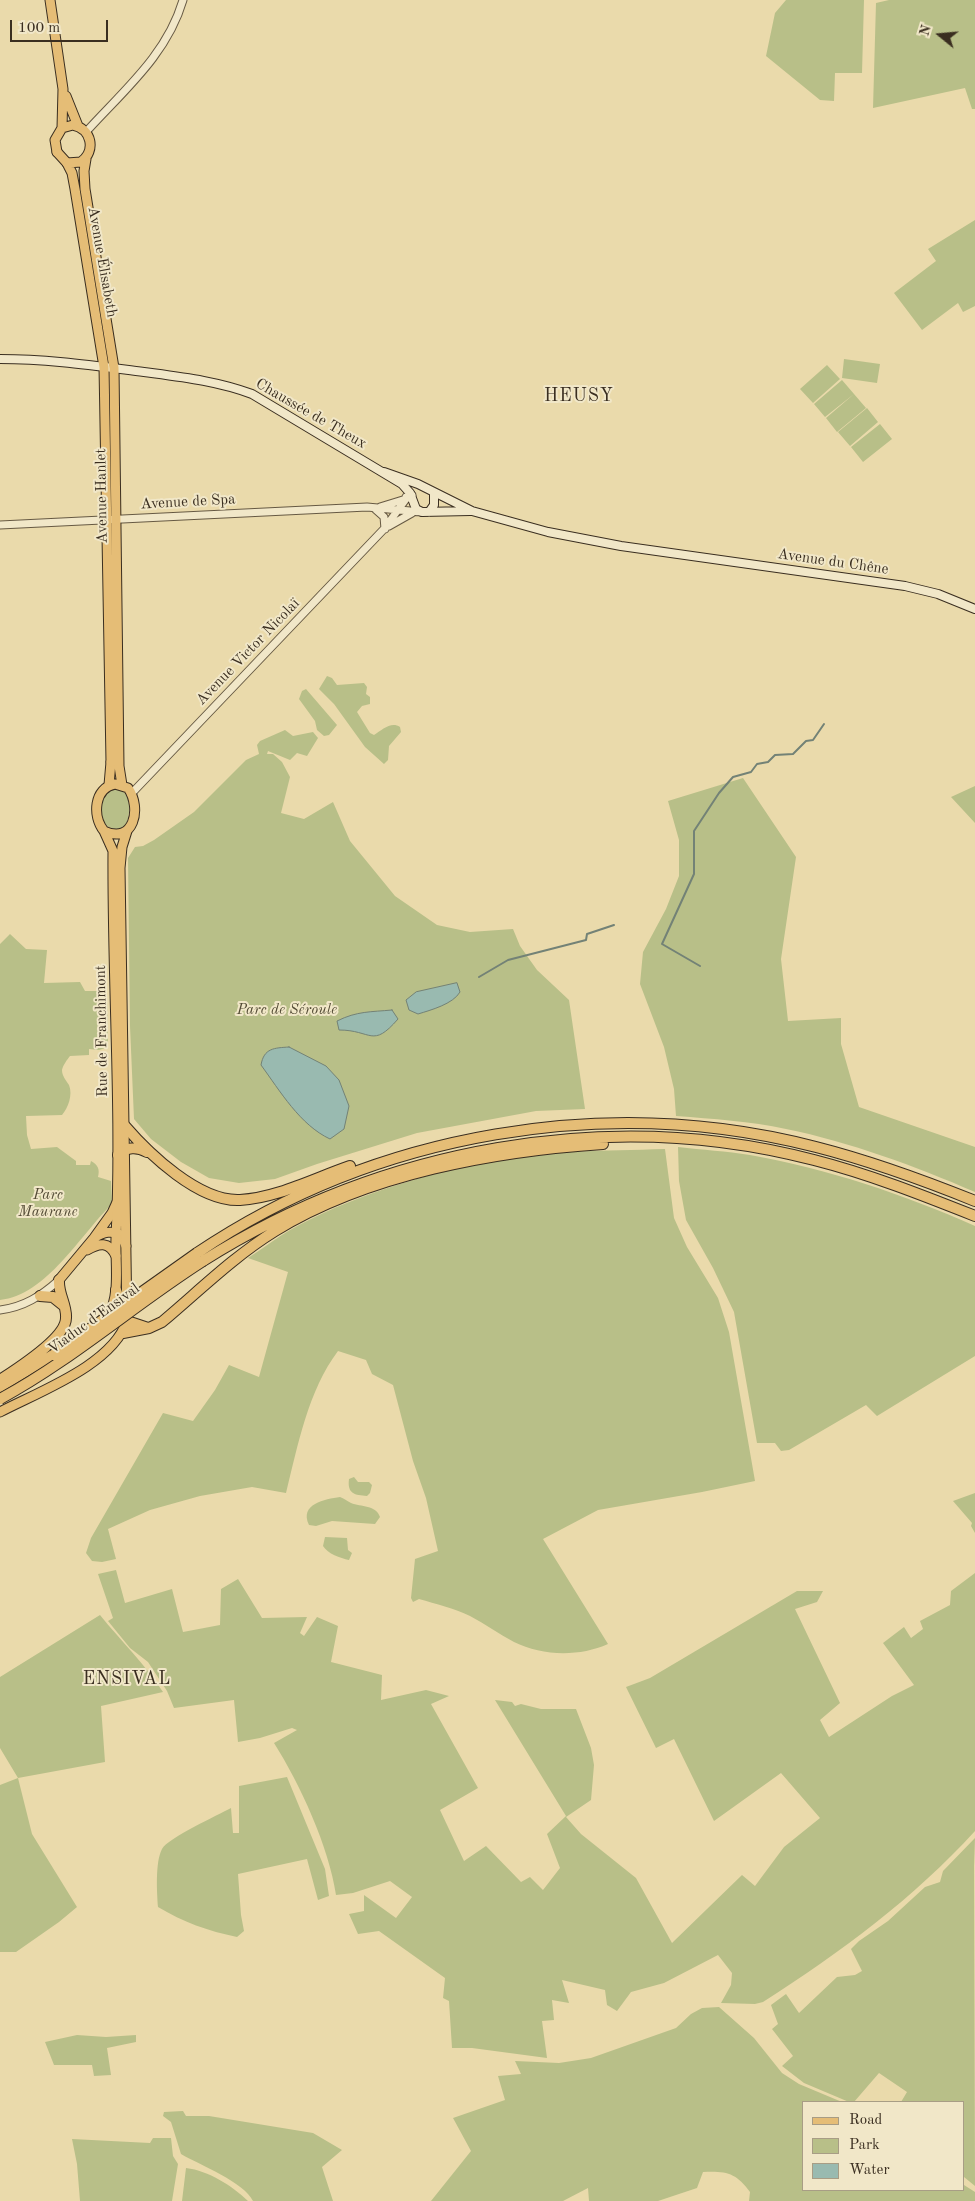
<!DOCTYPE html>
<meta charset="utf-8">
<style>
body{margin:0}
#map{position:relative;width:975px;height:2201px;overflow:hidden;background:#eadaab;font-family:"Old Standard TT",serif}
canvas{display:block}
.legend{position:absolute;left:802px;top:2101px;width:162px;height:90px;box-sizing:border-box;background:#f1e7c8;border:1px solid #a89d85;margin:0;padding:6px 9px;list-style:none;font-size:15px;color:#3a2e20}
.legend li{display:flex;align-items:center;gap:10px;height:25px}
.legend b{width:25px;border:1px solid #a89d85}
.north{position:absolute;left:915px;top:10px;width:50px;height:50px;-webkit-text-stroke:4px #f1e7c8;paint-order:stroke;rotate:287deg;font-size:14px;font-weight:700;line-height:20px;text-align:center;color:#3a2e20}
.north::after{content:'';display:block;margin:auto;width:18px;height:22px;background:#3a2e20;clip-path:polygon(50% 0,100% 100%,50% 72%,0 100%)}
.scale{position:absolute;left:10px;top:20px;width:98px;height:22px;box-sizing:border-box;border:2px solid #3a2e20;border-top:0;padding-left:6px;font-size:15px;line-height:18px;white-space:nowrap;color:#3a2e20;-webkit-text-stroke:4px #f1e7c8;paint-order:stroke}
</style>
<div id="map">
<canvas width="975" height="2201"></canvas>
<ul class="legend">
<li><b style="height:6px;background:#e5bd76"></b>Road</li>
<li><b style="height:14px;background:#b8bf88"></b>Park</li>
<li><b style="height:14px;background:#99bab0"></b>Water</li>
</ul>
<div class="north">N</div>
<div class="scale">100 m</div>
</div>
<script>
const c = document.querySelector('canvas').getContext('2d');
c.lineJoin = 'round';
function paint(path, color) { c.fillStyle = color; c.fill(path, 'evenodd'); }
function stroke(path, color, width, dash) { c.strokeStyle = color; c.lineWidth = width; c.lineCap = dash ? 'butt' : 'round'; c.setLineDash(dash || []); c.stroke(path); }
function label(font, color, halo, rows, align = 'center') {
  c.font = font + ' "Old Standard TT",serif'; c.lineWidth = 4; c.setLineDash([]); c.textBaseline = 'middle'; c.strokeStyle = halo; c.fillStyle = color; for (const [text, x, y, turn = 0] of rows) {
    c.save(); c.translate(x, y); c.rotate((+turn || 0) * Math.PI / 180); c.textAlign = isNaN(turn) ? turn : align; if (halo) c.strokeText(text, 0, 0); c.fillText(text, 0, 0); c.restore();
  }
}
paint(new Path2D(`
 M 786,0 L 864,0 L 862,73 L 835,73 L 834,101 L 820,100 L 766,56 L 775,13 Z
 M 889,0 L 975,0 L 975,109 L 972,109 L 965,88 L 873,108 L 876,3 Z
 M 975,220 L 975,306 L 963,312 L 958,303 L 922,330 L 894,293 L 936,261 L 928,249 Z
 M 844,359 L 880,364 L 877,383 L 842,378 Z
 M 827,365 L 840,379 L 813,403 L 800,389 Z
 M 842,380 L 854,394 L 825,417 L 814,404 Z
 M 854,394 L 866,408 L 837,432 L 826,418 Z
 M 867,408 L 878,422 L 850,446 L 838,432 Z
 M 880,424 L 892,439 L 863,462 L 851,447 Z
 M 327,676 L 332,678 L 337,685 L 364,683 L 367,687 L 366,694 L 370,697 L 370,704 L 362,706 L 357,712 L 370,733 L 374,735 C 382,730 391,721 400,727 L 401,732 L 389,746 L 388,760 L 384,764 L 365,747 L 334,704 L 319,689 Z
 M 306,689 L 337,725 L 329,735 L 324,736 L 317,730 L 315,721 L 299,699 L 302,691 Z
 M 285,730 L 293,736 L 313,732 L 318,738 L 307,756 L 297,753 L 290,760 L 268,751 L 267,754 L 273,754 L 282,762 L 290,777 L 281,813 L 304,819 L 333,802 L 350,841 L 395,896 L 437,925 L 470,932 L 513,929 L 520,946 L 537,970 L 569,1000 L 585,1109 L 536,1111 L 417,1133 L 317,1164 L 275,1179 L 239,1183 L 209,1178 L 181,1162 L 151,1139 L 134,1119 L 130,1026 L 128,858 L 135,847 L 143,846 L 154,840 L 194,812 L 246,760 L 259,754 L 257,745 L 260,741 Z
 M 743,778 L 796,857 L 781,959 L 788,1021 L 841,1018 L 841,1044 L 859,1107 L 975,1147 L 975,1192 C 915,1166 850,1142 786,1129 C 750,1121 713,1119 676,1116 L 674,1089 L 664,1047 L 640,984 L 643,952 L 666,909 L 679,876 L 679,840 L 668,801 Z
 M 975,786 L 975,823 L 951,797 Z
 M 115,788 L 122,790 L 129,799 C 130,817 128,840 104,824 C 98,811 100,801 108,790 Z
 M 10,934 L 26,949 L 47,950 L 44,983 L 80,982 L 85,991 L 107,991 L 108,1047 L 99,1050 L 89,1049 L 89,1055 L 70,1056 C 67,1060 63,1065 62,1070 C 62,1076 66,1080 69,1085 C 73,1095 68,1108 62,1115 L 26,1116 L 27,1135 L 31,1149 L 57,1147 L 76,1161 L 76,1165 L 90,1165 L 91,1161 C 98,1165 100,1169 98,1177 L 111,1181 L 112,1204 C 80,1235 47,1295 0,1300 L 0,944 Z
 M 678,1147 C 702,1150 727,1151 750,1155 C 828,1169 903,1194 975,1226 L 975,1356 L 877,1416 L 866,1405 L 789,1450 L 781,1451 L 775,1443 L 757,1443 L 734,1312 L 713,1268 L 686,1220 L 679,1181 Z
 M 665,1149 L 674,1218 L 687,1247 L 718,1298 L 729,1332 L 755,1481 L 702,1492 L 598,1510 L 543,1539 L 608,1644 C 579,1657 542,1656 514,1642 C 499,1634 485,1624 470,1616 C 454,1608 436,1604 419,1599 L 413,1602 L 411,1598 L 415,1559 L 438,1551 L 426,1498 L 413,1461 L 393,1385 L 372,1374 L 366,1360 L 338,1351 C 308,1391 298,1445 286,1493 L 252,1487 L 200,1496 L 150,1510 L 108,1529 L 116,1559 L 102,1562 L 92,1561 L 86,1553 L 91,1538 L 163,1413 L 193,1421 L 215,1390 L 229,1365 L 259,1377 L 288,1272 L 248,1258 C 262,1249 276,1238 290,1230 C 349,1197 417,1177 483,1162 C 542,1150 605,1151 665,1149 Z
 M 354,1477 L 358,1482 L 369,1482 L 372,1485 L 370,1493 L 367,1496 C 355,1495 347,1494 349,1479 Z
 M 975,1493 L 975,1533 L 971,1526 L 972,1523 L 953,1501 Z
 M 340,1497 C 345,1499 347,1501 351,1503 C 361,1507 376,1505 380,1517 L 375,1524 L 332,1521 L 316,1526 L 309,1525 C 299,1504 325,1499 340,1497 Z
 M 325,1537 L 347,1538 L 348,1550 L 352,1553 L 349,1560 C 340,1558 328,1554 323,1546 Z
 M 116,1570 L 125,1603 L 172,1589 L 183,1632 L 220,1625 L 221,1589 L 238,1579 L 262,1618 L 307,1617 L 300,1633 L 304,1636 L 317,1617 L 338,1626 L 331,1662 L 382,1675 L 381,1700 L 426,1690 L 449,1696 L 431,1704 L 478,1788 L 440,1810 L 464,1861 L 486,1846 L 521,1882 L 530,1877 L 543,1890 L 560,1868 L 547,1834 L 566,1816 L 495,1700 L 512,1702 L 515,1706 L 521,1704 L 541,1709 L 576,1709 L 591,1748 L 594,1765 L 591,1800 L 566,1817 L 581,1834 L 636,1878 L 672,1943 L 742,1875 L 755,1886 L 784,1847 L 820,1818 L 781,1773 L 714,1821 L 674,1739 L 656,1748 L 626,1687 L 650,1678 L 797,1591 L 823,1591 L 817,1602 L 795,1609 L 840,1703 L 820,1720 L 829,1737 L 892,1696 L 914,1685 L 883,1643 L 904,1627 L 911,1638 L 923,1629 L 920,1621 L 950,1605 L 951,1591 L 975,1573 L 975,1831 C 914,1898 840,1953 763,2002 L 755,2004 L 721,2003 L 731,1985 L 732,1973 L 718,1955 L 664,1983 L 631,1992 L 617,2011 L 607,2005 L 605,1990 L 562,1980 L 569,2003 L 552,2000 L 554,2020 L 542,2021 L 547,2058 L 472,2048 L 452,2048 L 449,2001 L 443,1998 L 445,1978 L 379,1931 L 358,1934 L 349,1914 L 364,1911 L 364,1895 L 396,1918 L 412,1897 L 390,1881 L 353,1893 L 336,1895 C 329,1847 300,1784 274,1743 L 297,1730 L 292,1728 L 260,1738 L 238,1742 L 234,1700 L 174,1708 L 167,1691 L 148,1662 L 130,1648 L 108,1621 L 113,1618 L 98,1574 Z
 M 100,1615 C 121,1641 145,1664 163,1692 L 101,1706 L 105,1762 L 18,1778 L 32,1834 L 77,1907 L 59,1922 L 16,1952 L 0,1952 L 0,1785 L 18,1778 L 0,1748 L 0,1677 Z
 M 287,1777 L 325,1869 L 329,1896 L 318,1900 L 307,1859 L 238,1874 L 241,1915 L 244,1931 L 237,1937 C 208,1931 183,1922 158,1907 C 157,1893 155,1862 162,1849 C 168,1838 218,1815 231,1808 L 233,1833 L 239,1833 L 239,1786 Z
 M 975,1838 L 974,1866 L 975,2186 L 964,2177 L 964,2102 L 901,2102 L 907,2092 L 879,2073 L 854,2102 L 849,2102 L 804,2083 L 782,2066 L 793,2056 L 772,2029 L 778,2024 L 771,2005 L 786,1994 L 799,2013 L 837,1977 L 855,1975 L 862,1971 L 851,1949 L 859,1941 L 888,1921 L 925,1887 L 940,1882 L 943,1871 Z
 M 719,2007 L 754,2038 L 782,2073 L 799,2084 L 842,2102 L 804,2102 L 804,2190 L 964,2190 L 964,2185 L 975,2192 L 975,2201 L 749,2201 L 750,2192 C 736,2173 727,2171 703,2172 L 697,2188 L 658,2201 L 589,2201 L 588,2188 L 563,2201 L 431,2201 L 471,2151 L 453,2118 L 505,2100 L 498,2076 L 521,2074 L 515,2061 L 559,2063 L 591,2058 L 676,2028 L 691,2014 L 702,2008 Z
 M 77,2035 L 106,2037 L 136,2035 L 136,2042 L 107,2048 L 111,2075 L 94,2076 L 92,2065 L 54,2065 L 45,2042 Z
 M 183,2111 L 186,2116 L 209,2116 L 313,2133 L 342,2150 L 322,2167 L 333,2201 L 253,2201 C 244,2182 200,2165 181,2154 L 171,2122 L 163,2116 L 164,2112 Z
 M 153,2138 L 171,2138 L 173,2156 L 178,2164 L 172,2201 L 80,2201 L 77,2164 L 72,2139 L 150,2143 Z
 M 186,2168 C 209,2171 231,2185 248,2201 L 182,2201 Z`), '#b8bf88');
const water = new Path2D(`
 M 457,983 L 460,992 C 453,1004 431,1010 418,1014 L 409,1010 L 406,1000 L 416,992 Z
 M 392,1010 L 398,1019 C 372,1049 372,1030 339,1030 L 337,1021 C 357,1011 371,1012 392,1010 Z
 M 289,1047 L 326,1066 L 339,1080 L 349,1106 L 344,1129 L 330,1139 C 300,1125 280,1091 261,1065 C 264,1048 274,1048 289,1047 Z`);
paint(water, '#99bab0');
stroke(water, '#738276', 1);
stroke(new Path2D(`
 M 700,966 L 662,944 L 694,874 L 694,831 L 719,793 L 733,777 L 751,772 L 757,764 L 768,762 L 775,755 L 793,754 L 806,741 L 813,740 L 824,724
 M 479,977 L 508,960 L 586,940 L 587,934 L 614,925`), '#738276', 2);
const tertiary = new Path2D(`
 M 86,132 C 123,91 167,55 183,0
 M 380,507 L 406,499 L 406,497
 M 375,509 L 384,517 L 385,529
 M 0,525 L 367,507 L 421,512
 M 389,526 L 412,513
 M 131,794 L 384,529 L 406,499 L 412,495
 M 0,1310 C 24,1307 41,1296 59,1280`);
const secondary = new Path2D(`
 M 0,359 C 49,359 96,366 144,372 C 181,377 217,381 252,394 L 402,484 L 410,493 L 416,509 L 422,512 L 470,511
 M 384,472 L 418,484 L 472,511 L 548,532 L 621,546 L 905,586 L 938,594 L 975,609
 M 429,512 L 434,505 L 434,493`);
const primary = new Path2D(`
 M 57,152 L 67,163
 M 109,785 L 111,762
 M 94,1238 C 104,1232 111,1230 121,1235 L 126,1246
 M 87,1250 C 99,1243 109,1241 116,1256
 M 59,1280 L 94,1238 L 112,1213 L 117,1202`);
const trunk = new Path2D(`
 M 50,0 L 63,89 L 62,128
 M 66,96 L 78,126
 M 57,152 L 55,140 L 62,128 L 73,125 C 92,129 96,151 81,162 L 67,163
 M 86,159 L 84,171 L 85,189 L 114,368 L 119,766 L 122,785
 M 67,163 L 72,173 L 75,189 L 104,367 L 111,762
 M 115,784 L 128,788 C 142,808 134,845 104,831 C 92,816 94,788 115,784 Z
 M 104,831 L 113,851 C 112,980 122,1109 116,1238 C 115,1264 121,1293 108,1317
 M 0,1412 C 40,1391 112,1365 127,1321 L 120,868 L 122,847 L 127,831`);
const motorway = new Path2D(`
 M 124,1125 C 149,1154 199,1202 240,1200 C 277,1198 315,1178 350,1166
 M 118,1155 C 127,1147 136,1146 147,1152
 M 197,1253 C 377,1132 607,1093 816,1147 C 871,1161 923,1180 975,1201
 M 203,1261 C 382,1148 608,1106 814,1160 C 869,1174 922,1195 975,1216
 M 116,1290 L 120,1302 L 120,1314 L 127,1321 L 148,1328
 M 40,1296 L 53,1297 L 63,1305
 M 123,1333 L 149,1328 L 162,1322 C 199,1291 233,1257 275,1231 C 368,1174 495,1151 603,1144
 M 0,1380 C 17,1369 66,1338 66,1318 C 67,1305 58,1294 59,1280
 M 0,1387 L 53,1355`);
stroke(tertiary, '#665943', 9);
stroke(secondary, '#3a2e20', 10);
stroke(primary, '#3a2e20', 11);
stroke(trunk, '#3a2e20', 11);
stroke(motorway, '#3a2e20', 12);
stroke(tertiary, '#f1e7c8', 7);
stroke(secondary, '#f1e7c8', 8);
stroke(primary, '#e5bd76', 9);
stroke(trunk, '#e5bd76', 9);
stroke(motorway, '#e5bd76', 10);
const motorwayBridge = new Path2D(`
 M 53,1355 L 197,1253
 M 0,1399 C 72,1360 134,1305 203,1261`);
stroke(motorwayBridge, '#3a2e20', 12, []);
stroke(motorwayBridge, '#e5bd76', 10);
label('15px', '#3a2e20', '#f1e7c8', [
 ["Avenue Élisabeth",102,262,80],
 ["Chaussée de Theux",311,414,30],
 ["Avenue Hanlet",102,496,-91],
 ["Avenue de Spa",188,502,-3],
 ["Avenue du Chêne",833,562,8],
 ["Avenue Victor Nicolaï",248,652,-46],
 ["Rue de Franchimont",102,1031,-91],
 ["Viaduc d’Ensival",94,1319,-36]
]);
label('italic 15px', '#534b35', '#f1e7c8', [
 ["Parc de Séroule",287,1010],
 ["Parc",48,1195],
 ["Maurane",48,1212]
]);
c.letterSpacing = '1px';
label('18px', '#3a2e20', '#f1e7c8', [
 ["HEUSY",579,396],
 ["ENSIVAL",127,1679]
]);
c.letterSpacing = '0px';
</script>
